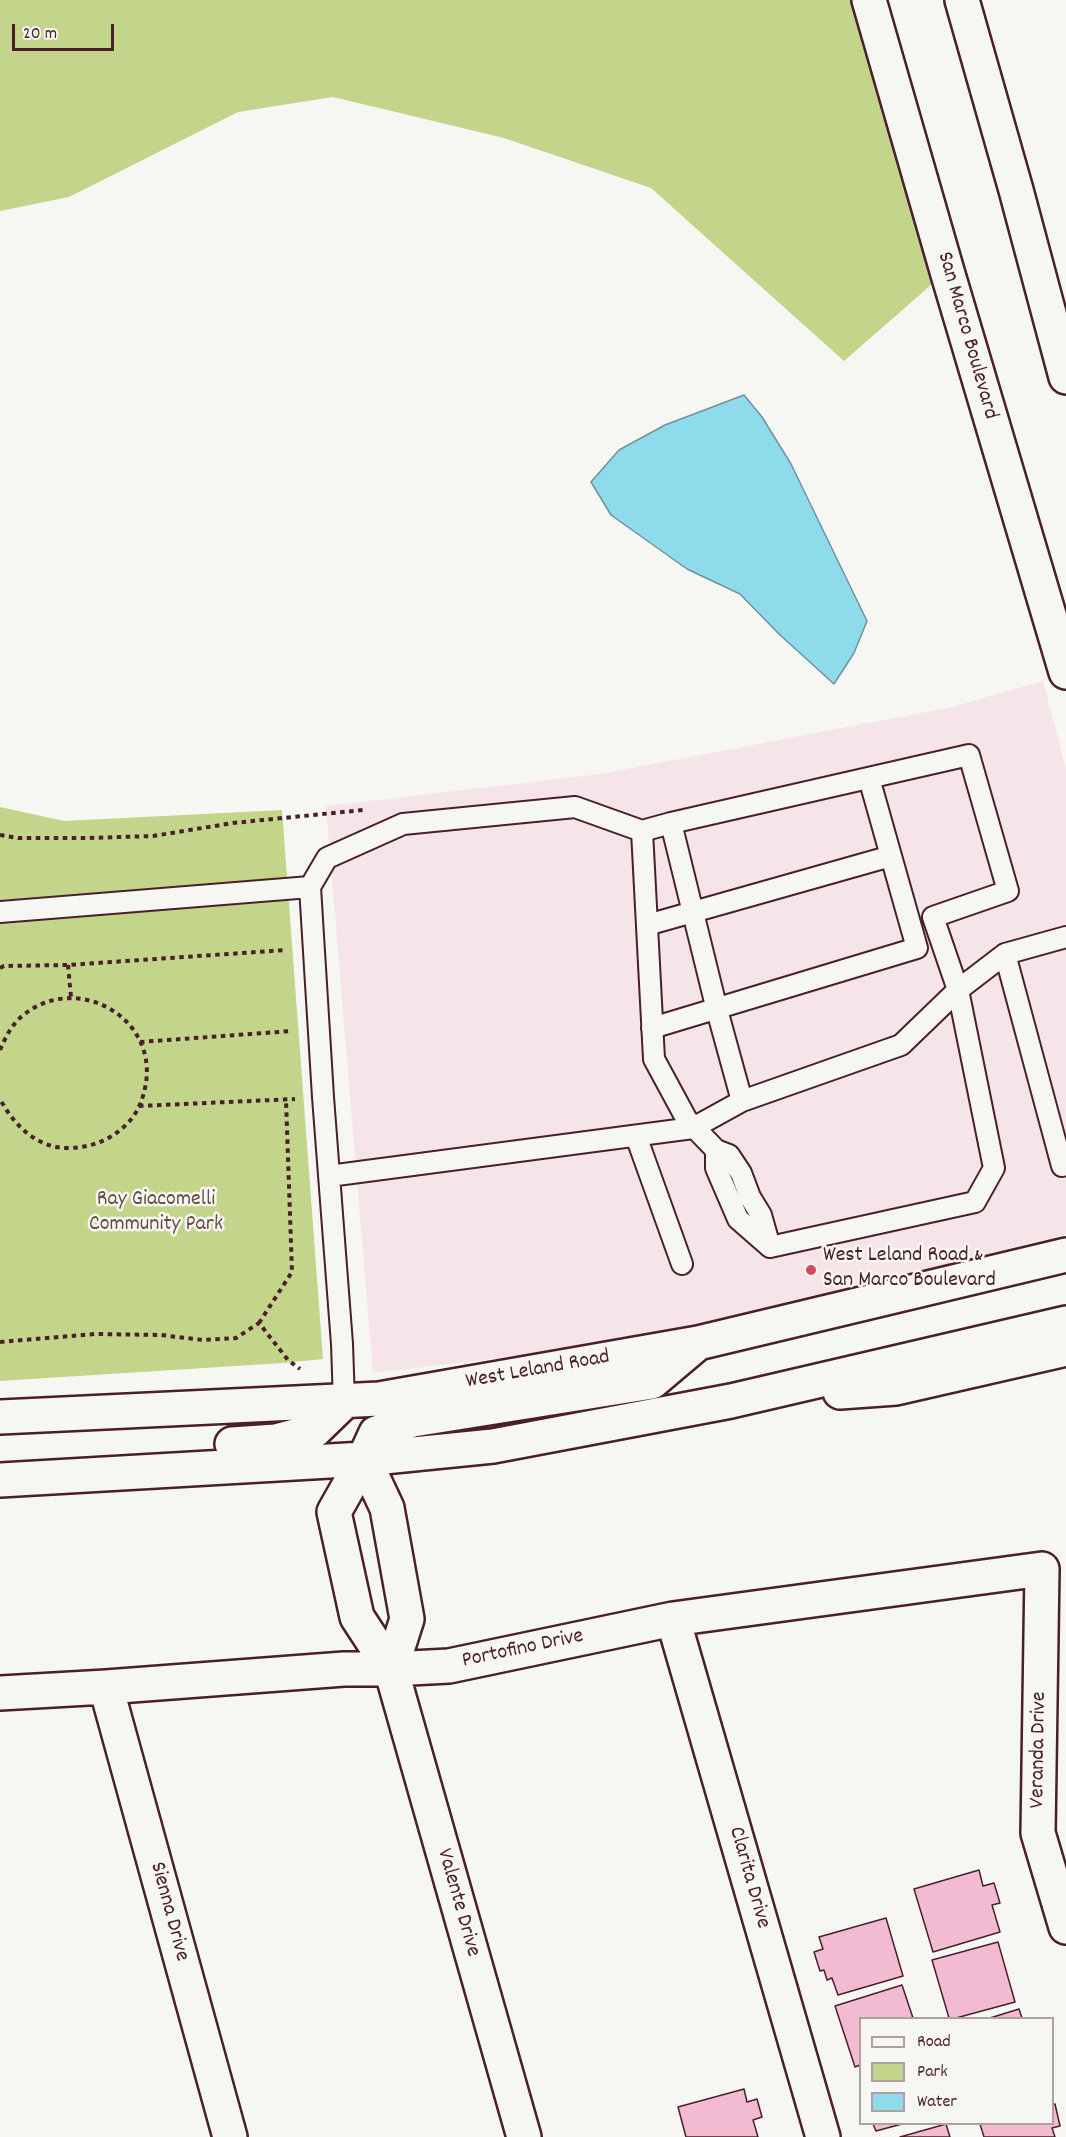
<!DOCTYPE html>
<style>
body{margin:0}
#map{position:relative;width:1066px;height:2137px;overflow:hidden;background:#f6f6f2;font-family:Dekko,sans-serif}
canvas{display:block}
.legend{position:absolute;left:859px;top:2017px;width:195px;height:108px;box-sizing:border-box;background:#f6f6f2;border:2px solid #b1a0a2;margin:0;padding:8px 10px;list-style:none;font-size:18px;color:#4a1f2b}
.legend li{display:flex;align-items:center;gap:12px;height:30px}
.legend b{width:30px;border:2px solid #b1a0a2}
.scale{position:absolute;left:12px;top:24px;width:102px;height:27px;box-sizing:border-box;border:3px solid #4a1f2b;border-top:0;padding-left:8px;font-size:18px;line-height:21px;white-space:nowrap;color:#4a1f2b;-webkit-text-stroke:4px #f6f6f2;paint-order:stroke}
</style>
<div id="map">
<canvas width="1066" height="2137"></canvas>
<ul class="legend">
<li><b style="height:8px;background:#f6f6f2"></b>Road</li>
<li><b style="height:16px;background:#c3d58a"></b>Park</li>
<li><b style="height:16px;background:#8edceb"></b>Water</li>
</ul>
<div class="scale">20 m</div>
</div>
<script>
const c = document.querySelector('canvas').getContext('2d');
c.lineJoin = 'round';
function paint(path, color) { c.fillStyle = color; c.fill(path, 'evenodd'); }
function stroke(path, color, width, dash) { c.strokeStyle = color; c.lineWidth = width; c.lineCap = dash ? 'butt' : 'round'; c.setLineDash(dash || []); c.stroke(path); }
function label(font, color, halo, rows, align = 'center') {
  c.font = font + ' Dekko,sans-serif'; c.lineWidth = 5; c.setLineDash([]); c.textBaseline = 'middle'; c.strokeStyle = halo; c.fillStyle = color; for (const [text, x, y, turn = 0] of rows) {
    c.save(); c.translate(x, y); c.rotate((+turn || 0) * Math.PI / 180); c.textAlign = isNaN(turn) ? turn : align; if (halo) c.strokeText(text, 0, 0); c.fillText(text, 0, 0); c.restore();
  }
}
paint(new Path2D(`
 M 1043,681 L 1066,769 L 1066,1234 L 641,1341 L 373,1373 L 326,806 L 601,774 L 952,707 Z`), '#f5e4e8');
paint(new Path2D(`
 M 0,0 L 869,0 L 947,271 L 844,361 L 651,188 L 504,138 L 333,97 L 238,112 L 69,197 L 0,211 Z
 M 0,807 L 64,821 L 282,810 L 323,1359 L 283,1363 L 0,1381 Z`), '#c3d58a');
const water = new Path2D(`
 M 744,395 L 762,417 L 791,464 L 867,621 L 854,653 L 834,684 L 779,634 L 740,594 L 687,569 L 611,515 L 591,482 L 619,450 L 665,425 Z`);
paint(water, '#8edceb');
stroke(water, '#73909e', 1.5);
const building = new Path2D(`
 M 979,1870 L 983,1886 L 994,1883 L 1000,1903 L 992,1905 L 1000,1932 L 933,1952 L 914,1889 Z
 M 886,1918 L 903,1976 L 838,1995 L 832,1978 L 827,1980 L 824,1970 L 820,1971 L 814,1952 L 823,1949 L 819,1937 Z
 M 998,1942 L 1015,2002 L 956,2018 L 949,2018 L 932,1960 Z
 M 902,1985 L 913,2018 L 860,2018 L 860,2065 L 855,2067 L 835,2006 Z
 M 1019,2009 L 1022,2018 L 990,2018 Z
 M 744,2089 L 747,2102 L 757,2099 L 762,2117 L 753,2120 L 758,2137 L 686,2137 L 678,2107 Z
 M 1055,2104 L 1060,2126 L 1052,2128 L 1055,2137 L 984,2137 L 980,2124 L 1052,2124 L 1052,2105 Z
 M 873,2124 L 902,2124 L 876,2131 Z
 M 946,2124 L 950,2137 L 900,2137 Z`);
paint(building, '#f3bbd1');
stroke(building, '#4a1f2b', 1.5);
const service = new Path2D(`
 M 671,823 L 717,1010 L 742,1101
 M 642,831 L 654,1059 L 687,1120 L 716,1150 L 729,1155 L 741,1173 L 750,1197 L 761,1215 L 770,1247
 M 310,887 L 327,858 L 403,824 L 575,807 L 642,831 L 671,823 L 969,755 L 1008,891 L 933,917 L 958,990 L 994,1168 L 975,1202 L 770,1247 L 738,1219 L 716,1168 L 716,1150
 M 0,912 L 310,887 L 323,1097 L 342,1344 L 344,1402
 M 647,925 L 891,856 L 869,778
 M 1005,954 L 1066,937
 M 652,1028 L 917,948 L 891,856
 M 636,1136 L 682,1264
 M 329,1176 L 693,1128 L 742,1101 L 901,1045 L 958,990 L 1005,954 L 1062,1166`);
const minor = new Path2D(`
 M 364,1459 L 334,1512 L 357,1617 L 391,1669 L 524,2137
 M 364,1459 L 387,1508 L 407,1619 L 391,1669
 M 673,1619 L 823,2137
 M 106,1687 L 230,2137
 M 0,1693 L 106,1687 L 344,1669 L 391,1669 L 449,1666 L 673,1619 L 1042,1569 L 1038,1833 L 1066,1927`);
const tertiary = new Path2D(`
 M 869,0 L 947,271 L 1066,672
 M 962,0 L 1016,190 L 1066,377`);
const secondary = new Path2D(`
 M 840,1392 L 896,1388 L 1066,1349
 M 0,1417 L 379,1399 L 698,1343 L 1066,1255
 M 232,1444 L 276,1441 L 314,1431 L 344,1402
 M 364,1459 L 376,1433 L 413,1420 L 652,1382 L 697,1344
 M 0,1480 L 364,1459 L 493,1446 L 731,1401 L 1066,1323`);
stroke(service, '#4a1f2b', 24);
stroke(minor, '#4a1f2b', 38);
stroke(tertiary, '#4a1f2b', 38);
stroke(secondary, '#4a1f2b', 38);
stroke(new Path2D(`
 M 0,835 L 18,838 L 88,838 L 153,836 L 233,823 L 363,810
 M 68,965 L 71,997
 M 0,968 L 4,966 L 68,965 L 286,950
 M 140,1042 L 292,1031
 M 0,1050 C 6,1036 13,1022 26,1013 C 79,974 156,1017 146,1083 C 144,1095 140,1107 133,1117 C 117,1137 96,1147 70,1148 C 37,1149 14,1125 0,1099
 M 139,1106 L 295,1099
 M 259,1323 L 292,1272 L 286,1100
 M 0,1342 L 95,1334 L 161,1335 L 203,1340 L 236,1338 L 259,1323 L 288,1360 L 300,1369`), '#4a1f2b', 4, [4.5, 4.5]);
stroke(service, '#f6f6f2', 20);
stroke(minor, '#f6f6f2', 33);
stroke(tertiary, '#f6f6f2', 33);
stroke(secondary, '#f6f6f2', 33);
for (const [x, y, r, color] of [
 [811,1270,6,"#d1495b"]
]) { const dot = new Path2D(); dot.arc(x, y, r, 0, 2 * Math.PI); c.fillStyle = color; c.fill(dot); stroke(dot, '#f6f6f2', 2); }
label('22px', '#4a1f2b', '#f6f6f2', [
 ["San Marco Boulevard",966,336,74],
 ["West Leland Road",538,1371,-10],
 ["Portofino Drive",523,1650,-12],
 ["Veranda Drive",1040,1750,-89],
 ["Clarita Drive",748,1878,74],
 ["Valente Drive",457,1903,74],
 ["Sienna Drive",168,1912,75]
]);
label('22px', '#684c43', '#f6f6f2', [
 ["Ray Giacomelli",156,1201],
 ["Community Park",156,1226]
]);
label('22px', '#4a1f2b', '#f6f6f2', [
 ["West Leland Road &",823,1257],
 ["San Marco Boulevard",823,1282]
], 'left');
</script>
